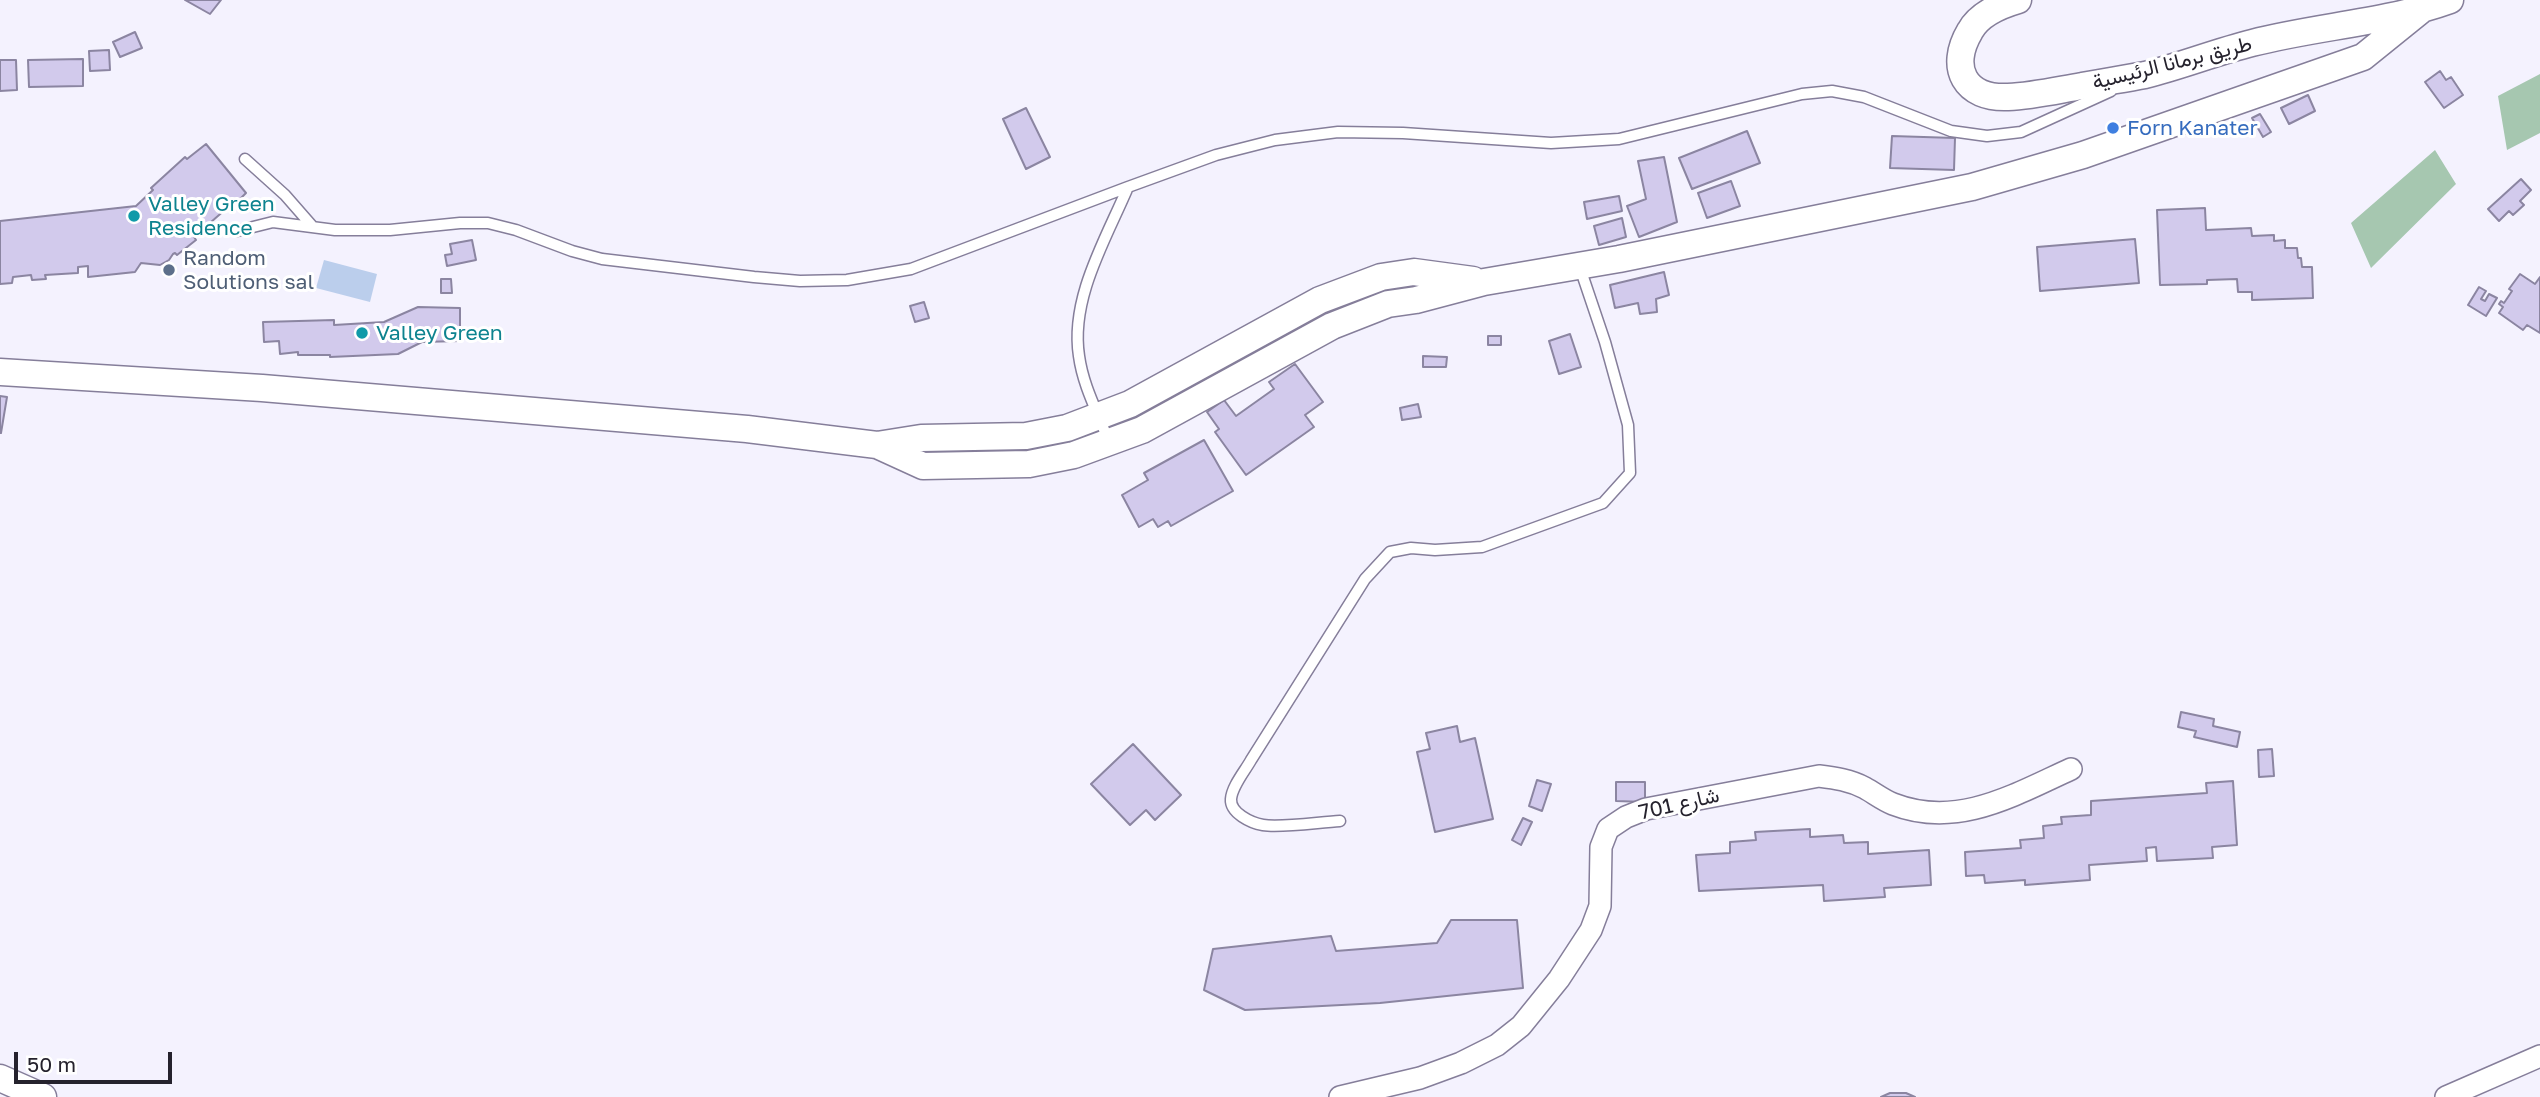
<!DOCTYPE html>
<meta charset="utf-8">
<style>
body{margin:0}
#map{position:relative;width:2540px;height:1097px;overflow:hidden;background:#f4f2fe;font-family:"Golos Text",sans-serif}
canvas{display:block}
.scale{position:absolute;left:14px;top:1052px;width:158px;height:32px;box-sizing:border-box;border:4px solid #25222d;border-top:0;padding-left:9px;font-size:21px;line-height:24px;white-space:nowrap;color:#25222d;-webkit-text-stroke:5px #fff;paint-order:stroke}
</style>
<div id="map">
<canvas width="2540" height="1097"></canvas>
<div class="scale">50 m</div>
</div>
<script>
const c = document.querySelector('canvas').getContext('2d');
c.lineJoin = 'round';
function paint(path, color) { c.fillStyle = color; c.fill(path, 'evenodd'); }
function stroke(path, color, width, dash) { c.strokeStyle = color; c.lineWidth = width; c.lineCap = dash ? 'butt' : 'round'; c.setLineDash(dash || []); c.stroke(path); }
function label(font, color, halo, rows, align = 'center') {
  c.font = font + ' "Golos Text",Vazirmatn,sans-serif'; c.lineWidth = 6; c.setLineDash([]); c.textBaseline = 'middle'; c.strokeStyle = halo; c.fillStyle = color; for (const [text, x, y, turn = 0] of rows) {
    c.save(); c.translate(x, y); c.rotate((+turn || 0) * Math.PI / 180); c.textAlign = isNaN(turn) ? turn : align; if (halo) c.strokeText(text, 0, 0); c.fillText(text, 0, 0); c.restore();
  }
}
paint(new Path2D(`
 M 2540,74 L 2540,133 L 2507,150 L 2498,96 Z
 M 2435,150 L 2456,184 L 2371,268 L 2351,223 Z`), '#a6c7b0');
paint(new Path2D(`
 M 324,260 L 377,274 L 370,302 L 316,288 Z`), '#bbceec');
const building = new Path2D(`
 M 185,0 L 221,0 L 210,14 Z
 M 135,32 L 142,48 L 120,57 L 113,42 Z
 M 109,50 L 110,70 L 90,71 L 89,51 Z
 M 83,59 L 83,86 L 29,87 L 28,60 Z
 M 0,60 L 16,60 L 17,90 L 0,91 Z
 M 2440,71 L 2446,80 L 2451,77 L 2463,95 L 2444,108 L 2425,82 Z
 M 2308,95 L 2315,111 L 2289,124 L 2281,108 Z
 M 1026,108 L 1050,157 L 1026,169 L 1003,119 Z
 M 2260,114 L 2271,132 L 2263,137 L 2252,118 Z
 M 1747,131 L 1760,163 L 1692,189 L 1679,158 Z
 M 1892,136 L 1955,138 L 1954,170 L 1890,168 Z
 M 206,144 L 246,193 L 229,210 L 227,208 L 194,237 L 196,240 L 177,255 L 175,253 L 173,254 L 169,260 L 160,265 L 141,263 L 135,272 L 88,277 L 88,266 L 78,267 L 78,273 L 45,275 L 46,279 L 32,280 L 31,275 L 13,277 L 12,283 L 0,284 L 0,221 L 136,206 L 153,190 L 151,188 L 185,157 L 187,159 Z
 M 1664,157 L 1677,222 L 1639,237 L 1627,206 L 1646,199 L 1638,161 Z
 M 2521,179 L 2531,190 L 2520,201 L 2524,205 L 2513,215 L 2509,211 L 2499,221 L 2488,209 Z
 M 1731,181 L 1740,206 L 1707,218 L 1698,193 Z
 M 1619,196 L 1622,211 L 1587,219 L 1584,202 Z
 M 2205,208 L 2206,230 L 2251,228 L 2252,236 L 2274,235 L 2274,241 L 2285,240 L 2285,248 L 2297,248 L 2298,258 L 2301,258 L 2302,267 L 2312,267 L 2313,298 L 2252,300 L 2252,292 L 2238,292 L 2237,279 L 2207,280 L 2207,284 L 2160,285 L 2157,210 Z
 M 1622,218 L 1626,237 L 1599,245 L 1594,226 Z
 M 2135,239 L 2139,283 L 2040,291 L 2037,247 Z
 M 472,240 L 476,260 L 447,266 L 445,255 L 452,254 L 450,244 Z
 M 1664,272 L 1669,295 L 1656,299 L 1657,312 L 1640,314 L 1638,303 L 1615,308 L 1610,285 Z
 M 2520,274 L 2535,284 L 2540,277 L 2540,333 L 2527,325 L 2523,330 L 2499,313 L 2503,307 L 2499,304 L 2501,301 L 2504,303 L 2512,291 L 2509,289 Z
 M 441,279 L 451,279 L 452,293 L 441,293 Z
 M 2479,287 L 2486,291 L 2481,299 L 2485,301 L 2489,294 L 2497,298 L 2486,316 L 2468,305 Z
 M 924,302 L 929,318 L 915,322 L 910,306 Z
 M 418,307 L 460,308 L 460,341 L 422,342 L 398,354 L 330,357 L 330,355 L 298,355 L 298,352 L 280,354 L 279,341 L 264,342 L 263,322 L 334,320 L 334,325 L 384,322 Z
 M 1570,334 L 1581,367 L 1559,374 L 1549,341 Z
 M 1488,336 L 1501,336 L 1501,345 L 1488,345 Z
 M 1423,356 L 1447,357 L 1446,367 L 1423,367 Z
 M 1295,364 L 1323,402 L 1305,415 L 1314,427 L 1246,475 L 1215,432 L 1219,429 L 1207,412 L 1224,400 L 1236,416 L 1274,389 L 1269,382 Z
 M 0,396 L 7,397 L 1,433 L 0,433 Z
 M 1418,404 L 1421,417 L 1402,420 L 1400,408 Z
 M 1204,440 L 1233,491 L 1171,526 L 1168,521 L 1158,527 L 1153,519 L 1139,527 L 1122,495 L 1148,480 L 1144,473 Z
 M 2181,712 L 2214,719 L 2213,726 L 2240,732 L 2237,747 L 2194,737 L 2196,731 L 2178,727 Z
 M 1457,726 L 1460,742 L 1475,738 L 1493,819 L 1435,832 L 1417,752 L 1430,749 L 1426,733 Z
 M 1133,744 L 1181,795 L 1155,820 L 1146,810 L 1130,825 L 1091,784 Z
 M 2272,749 L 2274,776 L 2259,777 L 2258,750 Z
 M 1537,780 L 1551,784 L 1542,811 L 1529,806 Z
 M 2233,781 L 2237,845 L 2212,847 L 2213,858 L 2157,861 L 2156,847 L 2146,848 L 2147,861 L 2089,865 L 2090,880 L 2025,885 L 2025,880 L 1985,883 L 1984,875 L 1966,876 L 1965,852 L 2021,848 L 2020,840 L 2044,838 L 2043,826 L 2062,824 L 2061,817 L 2091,815 L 2091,801 L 2207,793 L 2206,783 Z
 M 1616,782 L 1645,782 L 1645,802 L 1616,801 Z
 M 1523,818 L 1532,822 L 1521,845 L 1512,840 Z
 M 1810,829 L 1810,837 L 1843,835 L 1844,843 L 1868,842 L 1868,854 L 1929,850 L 1931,885 L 1884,888 L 1885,897 L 1824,901 L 1823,885 L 1699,891 L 1696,855 L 1730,853 L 1730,842 L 1756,840 L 1755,832 Z
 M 1451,920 L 1517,920 L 1523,988 L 1380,1003 L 1245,1010 L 1204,990 L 1213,949 L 1331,936 L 1336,951 L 1437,943 Z
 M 1890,1093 L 1906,1093 L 1915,1097 L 1881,1097 Z`);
paint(building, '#d2caec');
stroke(building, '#8b85a1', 2);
const service = new Path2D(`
 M 245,159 L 285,195 L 313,227
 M 1128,187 L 1216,155 L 1275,140 L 1338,132 L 1403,133 L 1551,143 L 1619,139 L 1802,94 L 1832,91 L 1864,97 L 1951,131 L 1987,136 L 2021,132 L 2111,91
 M 237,231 L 273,222 L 335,230 L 390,230 L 460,223 L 488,223 L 516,230 L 572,251 L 602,259 L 754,277 L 800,281 L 847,280 L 911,269 L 1128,187 C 1106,239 1070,298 1079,356 C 1083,386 1098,413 1109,442
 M 1340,821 C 1320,822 1281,828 1263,825 C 1251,823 1230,813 1231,799 C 1232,786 1245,771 1251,760 L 1365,579 L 1390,552 L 1411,548 L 1435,550 L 1482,547 L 1603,503 L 1630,473 L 1628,425 L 1605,342 L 1579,265`);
const minor = new Path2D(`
 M 1340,1097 L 1420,1078 L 1461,1063 L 1497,1045 L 1521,1026 L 1559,979 L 1591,930 L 1600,906 L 1601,847 L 1608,829 L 1626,817 L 1646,809 L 1819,776 C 1835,778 1850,780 1865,788 C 1874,793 1883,800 1893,804 C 1957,829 2014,795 2071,769
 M 2446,1097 L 2540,1056`);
const tertiary = new Path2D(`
 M 2018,0 C 2001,5 1979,14 1970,31 C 1948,68 1965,99 2008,97 C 2033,96 2058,90 2082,86 C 2103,82 2124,79 2145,75 C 2181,66 2216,52 2252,43 C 2318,26 2386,23 2450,0
 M 0,372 L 262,388 L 747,429 L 877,445 L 921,438 L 1026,436 L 1067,428 L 1130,404 L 1320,300 L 1381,277 L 1414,272 L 1473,280
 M 877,445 L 923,466 L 1029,464 L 1074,455 L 1142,430 L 1332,326 L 1388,304 L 1416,300 L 1484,282 L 1619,259 L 1972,187 L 2083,155 L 2363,57 L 2420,11
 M 0,1078 L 43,1097`);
stroke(service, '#857e9a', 13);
stroke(minor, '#857e9a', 24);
stroke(tertiary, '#857e9a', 29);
stroke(service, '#fff', 10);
stroke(minor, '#fff', 21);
stroke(tertiary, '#fff', 26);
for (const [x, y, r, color] of [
 [2113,128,7,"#3f7fe0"],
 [134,216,7,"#0f9aa8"],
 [169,270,7,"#5c6f8a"],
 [362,333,7,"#0f9aa8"]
]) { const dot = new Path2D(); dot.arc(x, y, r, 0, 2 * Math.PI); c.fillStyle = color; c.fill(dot); stroke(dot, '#fff', 2.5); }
label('21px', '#25222d', '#fff', [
 ["طريق برمانا الرئيسية",2172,63,-14],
 ["شارع 701",1679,804,-13]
]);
label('21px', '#366cbe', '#fff', [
 ["Forn Kanater",2127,128]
], 'left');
label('21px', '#0d838f', '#fff', [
 ["Valley Green",148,204],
 ["Residence",148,228],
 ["Valley Green",376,333]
], 'left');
label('21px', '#4e5e75', '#fff', [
 ["Random",183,258],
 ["Solutions sal",183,282]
], 'left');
</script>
